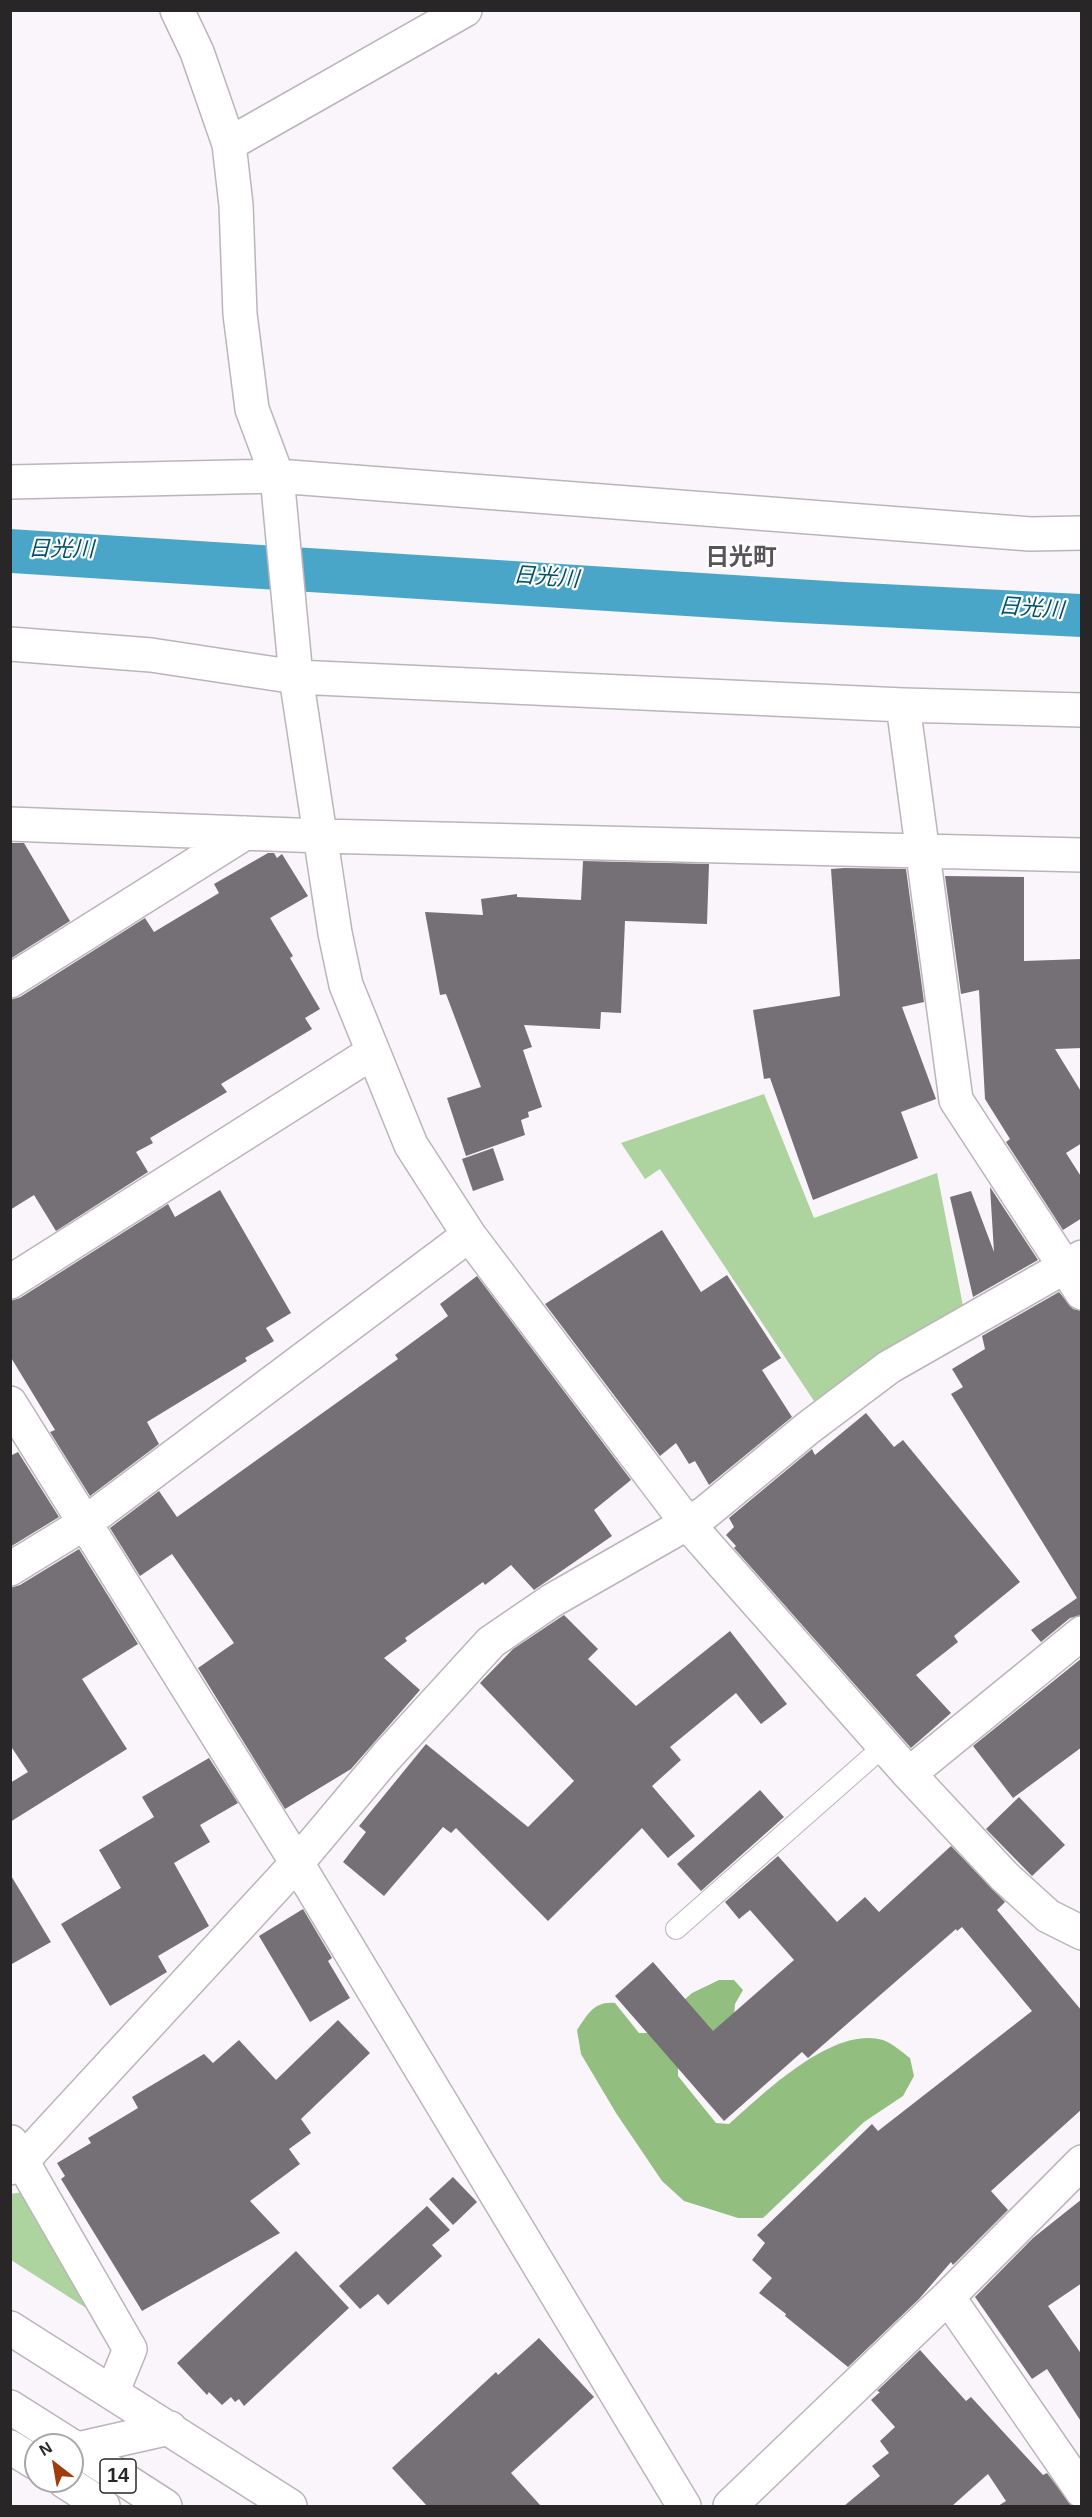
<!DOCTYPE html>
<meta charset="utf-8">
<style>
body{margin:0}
#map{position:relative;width:1092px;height:2517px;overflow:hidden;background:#faf5fa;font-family:Helvetica,sans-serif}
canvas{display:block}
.frame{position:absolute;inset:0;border:12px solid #282627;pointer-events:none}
.north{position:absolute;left:24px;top:2433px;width:60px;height:60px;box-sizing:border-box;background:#fff;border:2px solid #a9a8a9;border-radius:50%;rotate:329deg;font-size:16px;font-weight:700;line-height:24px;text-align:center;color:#282627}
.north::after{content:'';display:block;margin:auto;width:21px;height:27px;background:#a13c0d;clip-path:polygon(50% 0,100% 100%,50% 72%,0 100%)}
</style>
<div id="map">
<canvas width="1092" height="2517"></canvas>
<div class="frame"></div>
<div class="north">N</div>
</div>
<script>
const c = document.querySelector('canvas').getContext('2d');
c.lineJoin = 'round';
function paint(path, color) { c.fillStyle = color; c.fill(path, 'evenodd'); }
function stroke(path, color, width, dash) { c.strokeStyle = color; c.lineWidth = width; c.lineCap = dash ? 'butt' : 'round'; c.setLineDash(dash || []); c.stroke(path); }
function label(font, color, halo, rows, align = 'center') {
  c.font = font + ' Helvetica,"Noto Sans JP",sans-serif'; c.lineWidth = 4.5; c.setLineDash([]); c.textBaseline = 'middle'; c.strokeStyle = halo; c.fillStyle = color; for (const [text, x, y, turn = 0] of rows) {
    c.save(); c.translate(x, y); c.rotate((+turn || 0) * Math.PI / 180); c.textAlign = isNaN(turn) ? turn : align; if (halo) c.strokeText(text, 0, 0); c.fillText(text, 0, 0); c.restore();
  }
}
paint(new Path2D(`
 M 764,1094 L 814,1218 L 937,1173 L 963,1306 L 897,1345 L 814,1401 L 660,1169 L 645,1179 L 621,1143 Z
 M 30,2191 L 108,2322 L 11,2260 L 10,2194 Z`), '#add49e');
paint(new Path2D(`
 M 719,1980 L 734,1980 L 743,1990 L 735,2004 L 734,2017 L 678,2068 L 678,2076 L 716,2123 L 729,2124 C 763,2094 833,2025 883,2040 C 892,2043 902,2052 910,2058 L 914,2076 L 903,2096 L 864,2122 L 763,2218 L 738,2218 L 684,2201 L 662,2181 L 616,2113 L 581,2054 L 577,2030 C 588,2014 594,2001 615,2003 L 639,2033 L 647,2033 L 692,1993 Z`), '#92bf80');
paint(new Path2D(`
 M 10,529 L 844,582 L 1081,594 L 1081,637 L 780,622 L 11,573 Z`), '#4aa6c9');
paint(new Path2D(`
 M 10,843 L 24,843 L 70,921 L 10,959 Z
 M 268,853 L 274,853 L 277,858 L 282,854 L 308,896 L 270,918 L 293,956 L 290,958 L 320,1009 L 305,1018 L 312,1029 L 221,1084 L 227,1092 L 150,1138 L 153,1143 L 136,1152 L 148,1172 L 56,1231 L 34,1195 L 10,1210 L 10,1000 L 20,997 L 145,918 L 154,932 L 219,893 L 214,884 Z
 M 583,861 L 709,864 L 707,924 L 625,921 L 621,1013 L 601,1012 L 600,1029 L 524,1025 L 532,1047 L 523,1050 L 542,1107 L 528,1112 L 529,1117 L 521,1120 L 525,1135 L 466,1156 L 447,1098 L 481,1087 L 446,994 L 440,995 L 425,912 L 483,915 L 481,899 L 517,894 L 517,897 L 581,900 Z
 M 844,868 L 906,869 L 924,1002 L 902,1007 L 936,1099 L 901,1112 L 918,1158 L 813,1200 L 770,1078 L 764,1079 L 753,1010 L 840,996 L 831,869 Z
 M 945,876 L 1024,877 L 1024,961 L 1082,959 L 1082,1048 L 1055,1049 L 1082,1093 L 1082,1143 L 1066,1153 L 1082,1178 L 1082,1218 L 1063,1230 L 1006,1142 L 1010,1139 L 985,1099 L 979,990 L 961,994 Z
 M 493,1148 L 504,1180 L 473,1191 L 462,1159 Z
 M 990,1187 L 1038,1260 L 973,1297 L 950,1197 L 971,1191 L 994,1252 Z
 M 220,1190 L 291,1313 L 266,1328 L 274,1341 L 245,1358 L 247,1361 L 147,1422 L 159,1444 L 90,1496 L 50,1432 L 55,1430 L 10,1356 L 10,1301 L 20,1298 L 168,1204 L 175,1217 Z
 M 662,1230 L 701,1292 L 727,1275 L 781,1358 L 762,1370 L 792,1417 L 709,1485 L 695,1461 L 689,1464 L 676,1443 L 660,1456 L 545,1304 Z
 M 477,1276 L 631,1480 L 594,1510 L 612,1536 L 534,1590 L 511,1565 L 485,1585 L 483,1582 L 405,1638 L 407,1641 L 384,1658 L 420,1690 L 351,1769 L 285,1809 L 198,1668 L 234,1643 L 172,1554 L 140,1576 L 110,1528 L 159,1491 L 177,1517 L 398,1359 L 395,1355 L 448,1316 L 440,1304 Z
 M 1059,1292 L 1073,1309 L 1082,1311 L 1082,1615 L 1070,1618 L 1041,1642 L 1031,1630 L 1077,1598 L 951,1394 L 963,1387 L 952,1369 L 985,1349 L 982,1336 Z
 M 866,1413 L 894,1447 L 903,1440 L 1020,1582 L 954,1636 L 958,1642 L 916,1675 L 951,1713 L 911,1748 L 734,1548 L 736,1546 L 726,1535 L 734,1527 L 729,1518 L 812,1449 L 815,1455 Z
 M 18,1452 L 59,1517 L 10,1547 L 10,1456 Z
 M 79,1549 L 138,1644 L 82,1679 L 127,1749 L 10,1822 L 10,1783 L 28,1772 L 10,1745 L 10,1588 L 20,1585 Z
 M 564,1615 L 598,1649 L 588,1659 L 636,1706 L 730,1631 L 787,1704 L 761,1724 L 736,1693 L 670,1747 L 681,1760 L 652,1786 L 695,1836 L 668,1858 L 642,1828 L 548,1921 L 456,1828 L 451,1833 L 443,1827 L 384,1896 L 343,1862 L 366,1832 L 359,1826 L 426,1744 L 528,1827 L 574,1781 L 480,1683 L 513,1649 Z
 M 1082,1658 L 1082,1747 L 1013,1798 L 973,1746 Z
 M 209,1758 L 238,1803 L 200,1825 L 210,1842 L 174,1863 L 209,1926 L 158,1956 L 167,1972 L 110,2006 L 61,1924 L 121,1888 L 99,1850 L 154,1817 L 142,1797 Z
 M 760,1790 L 784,1817 L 701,1891 L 677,1864 Z
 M 1019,1797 L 1065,1845 L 1032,1876 L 986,1829 Z
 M 951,1846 L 1005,1902 L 997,1910 L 1082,2011 L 1082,2109 L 991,2191 L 1008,2210 L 953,2265 L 951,2262 L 919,2299 L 848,2367 L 785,2316 L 786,2314 L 759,2293 L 772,2278 L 752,2260 L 765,2243 L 757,2235 L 872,2124 L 878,2131 L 1032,2011 L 962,1927 L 957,1931 L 956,1929 L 808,2058 L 802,2052 L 724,2121 L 615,1996 L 653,1962 L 713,2031 L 794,1960 L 750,1910 L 739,1919 L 725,1902 L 778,1856 L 837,1922 L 865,1897 L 879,1912 Z
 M 10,1874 L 51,1942 L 10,1965 Z
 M 303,1909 L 332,1958 L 328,1961 L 350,1998 L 310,2022 L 259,1936 Z
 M 338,2020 L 370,2053 L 301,2119 L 311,2133 L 289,2149 L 300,2164 L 250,2201 L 280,2233 L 142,2311 L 61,2179 L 65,2176 L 57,2163 L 91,2143 L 88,2138 L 138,2108 L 132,2097 L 204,2054 L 213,2063 L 239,2040 L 276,2080 Z
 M 453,2177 L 477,2202 L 453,2225 L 429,2199 Z
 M 1082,2199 L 1082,2283 L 1048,2306 L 1082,2355 L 1082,2423 L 1047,2369 L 1032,2379 L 975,2297 L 1033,2238 Z
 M 427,2206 L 450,2230 L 432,2245 L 442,2256 L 388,2305 L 378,2294 L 360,2309 L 339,2286 Z
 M 296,2251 L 349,2308 L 244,2406 L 239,2399 L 235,2402 L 231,2397 L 222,2405 L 209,2392 L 207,2395 L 177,2363 Z
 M 539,2338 L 594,2397 L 511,2473 L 541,2506 L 427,2506 L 392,2468 L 496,2372 L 498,2375 Z
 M 920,2350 L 966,2401 L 971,2397 L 1043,2475 L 1047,2473 L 1072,2506 L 998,2506 L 1006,2501 L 988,2474 L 952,2506 L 844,2506 L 880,2476 L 872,2466 L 889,2453 L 880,2441 L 895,2427 L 871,2400 L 880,2392 L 877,2391 Z`), '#757075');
const service = new Path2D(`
 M 676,1929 L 884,1746`);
const minor = new Path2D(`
 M 177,10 L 197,52 L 229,144 L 236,205 L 240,314 L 252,409 L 277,476 L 296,677 L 335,933 L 346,985 L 411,1145 L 469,1235 L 687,1523 L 909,1774 L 1005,1877 L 1048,1916 L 1082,1933
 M 229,144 L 465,10
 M 10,482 L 277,476 L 1030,534 L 1082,533
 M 10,644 L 151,655 L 296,677 L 903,705 L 1082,710
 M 903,705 L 956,1100 L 1082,1293
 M 10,824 L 321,836 L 1082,855
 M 10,981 L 245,833
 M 10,1282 L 373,1052
 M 10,1403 L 297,1863 L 684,2506
 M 10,1569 L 85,1523 L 469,1235
 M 909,1774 L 1082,1633
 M 11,2142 L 130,2349 L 112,2393
 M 10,2168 L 23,2160 L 297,1863 L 386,1757 L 491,1642 L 551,1601 L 705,1513 L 808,1428 L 889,1367 L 1082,1257
 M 948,2297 L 1082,2491
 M 10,2328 L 290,2506
 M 77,2449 L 170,2428
 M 730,2506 L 948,2297 L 1082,2162`);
const primary = new Path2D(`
 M 10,2407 L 70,2445
 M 72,2446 L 165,2506`);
const motorway = new Path2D(`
 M 10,2447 L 36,2463
 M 64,2481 L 103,2506`);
stroke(service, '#bab5b9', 22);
stroke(minor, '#bab5b9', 36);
stroke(primary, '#bab5b9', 36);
stroke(motorway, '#bab5b9', 36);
stroke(service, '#fff', 20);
stroke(minor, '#fff', 33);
stroke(primary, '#fff', 33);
stroke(motorway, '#fff', 33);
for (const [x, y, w] of [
 [118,2476,36]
]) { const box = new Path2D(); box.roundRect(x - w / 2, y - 17, w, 34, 4.5); c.fillStyle = '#fff'; c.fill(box); stroke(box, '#282627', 1.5); }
label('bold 20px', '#282627', null, [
 ["14",118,2476]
]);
label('italic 22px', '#005169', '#fff', [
 ["日光川",61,550,1],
 ["日光川",546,578,4],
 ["日光川",1031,609,4]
]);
label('bold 24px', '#585458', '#fff', [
 ["日光町",741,558]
]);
</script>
